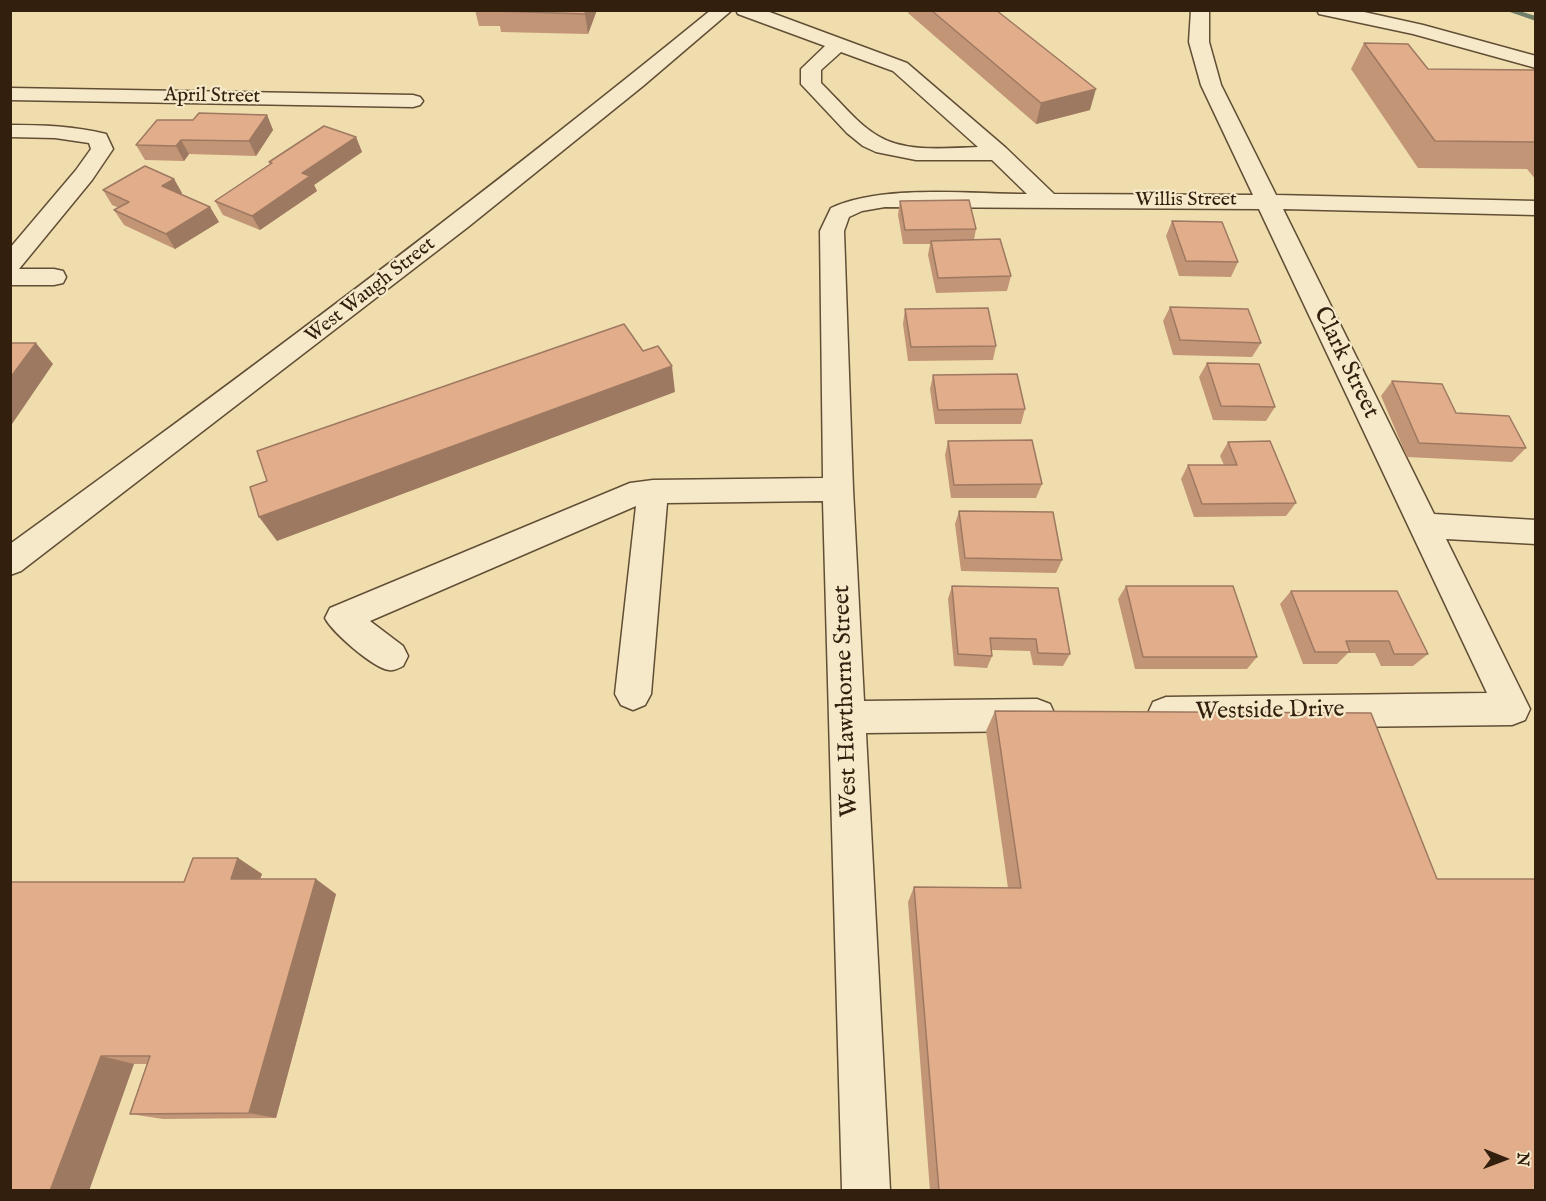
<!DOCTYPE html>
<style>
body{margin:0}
#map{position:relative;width:1546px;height:1201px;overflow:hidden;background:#f0ddad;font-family:"IM FELL English",serif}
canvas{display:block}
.frame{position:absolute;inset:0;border:12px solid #321f0d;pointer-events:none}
.north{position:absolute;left:1474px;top:1129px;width:60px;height:60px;-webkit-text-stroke:4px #f5e9ca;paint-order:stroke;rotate:91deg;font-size:16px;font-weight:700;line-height:24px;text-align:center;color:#321f0d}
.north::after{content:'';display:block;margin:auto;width:21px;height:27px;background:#321f0d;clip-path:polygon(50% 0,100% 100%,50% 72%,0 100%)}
</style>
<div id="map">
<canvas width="1546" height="1201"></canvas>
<div class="frame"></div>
<div class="north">N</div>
</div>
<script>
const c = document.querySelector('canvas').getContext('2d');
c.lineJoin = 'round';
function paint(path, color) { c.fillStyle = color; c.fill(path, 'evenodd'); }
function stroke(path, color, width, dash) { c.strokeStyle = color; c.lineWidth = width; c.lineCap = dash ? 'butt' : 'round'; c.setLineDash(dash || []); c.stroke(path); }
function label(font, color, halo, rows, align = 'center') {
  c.font = font + ' "IM FELL English",serif'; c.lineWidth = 4.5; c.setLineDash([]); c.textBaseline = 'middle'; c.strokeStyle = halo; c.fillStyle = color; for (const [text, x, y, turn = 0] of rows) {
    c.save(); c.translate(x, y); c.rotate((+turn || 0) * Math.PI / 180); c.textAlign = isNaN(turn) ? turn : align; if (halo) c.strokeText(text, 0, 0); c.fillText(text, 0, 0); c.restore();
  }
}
paint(new Path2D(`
 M 1504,10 L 1516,10 L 1536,16 L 1536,21 Z`), '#717e69');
const minor = new Path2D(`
 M 711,10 L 732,10 L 643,86 L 468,227 L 21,571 L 10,575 L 10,544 C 248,372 483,196 711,10 Z
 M 736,10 L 764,10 L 907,63 L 1006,148 L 1054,194 L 1253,195 L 1201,85 L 1189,42 L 1191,10 L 1209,10 L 1209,42 L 1221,85 L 1276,195 L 1536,201 L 1536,215 L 1283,209 L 1434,514 L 1536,520 L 1536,544 L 1446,539 L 1530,709 L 1525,720 L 1512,725 L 1166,729 L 1153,724 L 1148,713 L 1153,702 L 1166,697 L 1487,693 L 1259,209 L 885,207 L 862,211 L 849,217 L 844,231 L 853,489 L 864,701 L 1037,699 L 1050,704 L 1055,715 L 1050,726 L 1037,731 L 866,733 L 890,1190 L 842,1190 L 823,501 L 667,503 L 651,694 L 645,705 L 633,710 L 621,705 L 615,694 L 636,506 L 370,621 L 403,646 L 408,656 L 403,666 C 399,668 394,671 389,670 C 373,668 332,632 325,618 L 330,608 L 630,483 L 653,480 L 823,478 L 820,231 L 831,208 C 883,184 969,194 1027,194 L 992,160 L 916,160 L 876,152 L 863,146 L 847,133 L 801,84 L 801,69 L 825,46 L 738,14 ZM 841,52 L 893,71 L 978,147 C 947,148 906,153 878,136 C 856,123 839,100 821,83 L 821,70 Z
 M 1317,10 L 1355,10 L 1423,25 L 1536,56 L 1536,68 L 1413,34 L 1319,14 Z
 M 10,88 L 413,95 L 420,97 L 423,101 L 420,105 L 413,107 L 10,100 Z
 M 10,125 C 43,125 74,126 106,134 L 113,149 L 92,180 L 19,269 L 54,269 L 63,271 L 66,277 L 63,283 L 54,285 L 10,285 L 10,248 L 76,170 L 91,149 L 89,143 L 55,138 L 10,137 Z`);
stroke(minor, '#624e35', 3);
paint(minor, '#f5e9ca');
paint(new Path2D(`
 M 475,10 L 597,10 L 588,34 L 501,32 L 500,26 L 479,26 Z
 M 909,10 L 996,10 L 1090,110 L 1036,124 L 908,13 Z
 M 1364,43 L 1428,69 L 1536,70 L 1536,180 L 1527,169 L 1418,168 L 1351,69 Z
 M 267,115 L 273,130 L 256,156 L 189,154 L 184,161 L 145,160 L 136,145 L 193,120 Z
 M 356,137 L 362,152 L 314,185 L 317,191 L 260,230 L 223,215 L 215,201 L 270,164 L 269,162 Z
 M 174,179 L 182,193 L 181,194 L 210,207 L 219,222 L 175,249 L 124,225 L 114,210 L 119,208 L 112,205 L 103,190 Z
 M 900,201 L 976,229 L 974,240 L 1011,276 L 1007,291 L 936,293 L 928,255 L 930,244 L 903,244 L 898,215 Z
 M 1172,221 L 1238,262 L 1231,277 L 1179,276 L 1166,236 Z
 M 1170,307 L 1261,343 L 1252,357 L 1173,355 L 1163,321 Z
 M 905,309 L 996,346 L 993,360 L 908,361 L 903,324 Z
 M 1207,363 L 1275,407 L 1266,421 L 1213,420 L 1199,377 Z
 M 933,375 L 1025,409 L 1021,424 L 935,424 L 930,389 Z
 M 1392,381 L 1526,448 L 1512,462 L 1407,457 L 1381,396 Z
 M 948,441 L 1042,484 L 1036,498 L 951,498 L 945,455 Z
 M 1228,442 L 1296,503 L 1286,516 L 1194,517 L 1181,479 L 1188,465 L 1224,465 L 1220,456 Z
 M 959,511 L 1062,560 L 1056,573 L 961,571 L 955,524 Z
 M 952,586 L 1070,654 L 1063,666 L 1033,665 L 1030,651 L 992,650 L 992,656 L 987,668 L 954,666 L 948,599 Z
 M 1126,586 L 1257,657 L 1247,669 L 1135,669 L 1118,599 Z
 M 1291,591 L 1428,654 L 1413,666 L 1381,666 L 1375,653 L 1348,653 L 1337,664 L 1303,664 L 1280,604 Z
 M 995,711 L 1536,1191 L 930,1191 L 908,902 L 914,887 L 1008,888 L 986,731 Z
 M 238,858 L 262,874 L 260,879 L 336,894 L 276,1118 L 163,1119 L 130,1114 L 147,1064 L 134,1064 L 10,1191 L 184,882 Z`), '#c29577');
paint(new Path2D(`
 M 586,10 L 597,10 L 588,34 L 585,14 Z
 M 1096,89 L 1090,110 L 1036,124 L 1041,103 Z
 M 267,115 L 273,130 L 256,156 L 249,141 Z
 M 356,137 L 362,152 L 314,185 L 317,191 L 260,230 L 252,216 L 302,173 Z
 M 181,140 L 189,154 L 184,161 L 176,146 Z
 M 174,179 L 182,193 L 171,200 L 162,186 Z
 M 210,207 L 219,222 L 175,249 L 166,234 Z
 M 36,343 L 53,364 L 10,427 L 10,378 Z
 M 672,366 L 675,392 L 277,541 L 259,517 Z
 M 238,858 L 262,874 L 255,894 L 231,879 Z
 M 316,879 L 336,894 L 276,1118 L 249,1113 Z
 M 101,1056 L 134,1064 L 89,1191 L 50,1191 Z`), '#9e7961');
const building = new Path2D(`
 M 497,10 L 586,10 L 585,14 L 496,11 Z
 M 931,10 L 996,10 L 1096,89 L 1041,103 Z
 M 1364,43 L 1408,44 L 1428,69 L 1536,70 L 1536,142 L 1435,141 Z
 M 199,113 L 267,115 L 249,141 L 181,140 L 176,146 L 136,145 L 157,120 L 193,120 Z
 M 324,126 L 356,137 L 302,173 L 310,176 L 252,216 L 215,201 L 272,163 L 269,162 Z
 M 145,166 L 174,179 L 162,186 L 210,207 L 166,234 L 114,210 L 129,202 L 103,190 Z
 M 969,200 L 976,229 L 905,230 L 900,201 Z
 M 1172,221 L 1222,222 L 1238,262 L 1186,261 Z
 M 1000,239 L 1011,276 L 938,278 L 931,241 Z
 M 1170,307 L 1248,309 L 1261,343 L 1180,340 Z
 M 988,308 L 996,346 L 911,347 L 905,309 Z
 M 624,324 L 643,351 L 658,346 L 672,366 L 259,517 L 250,487 L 267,481 L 257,451 Z
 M 10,343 L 36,343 L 10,378 Z
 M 1207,363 L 1259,364 L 1275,407 L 1221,406 Z
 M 1017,374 L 1025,409 L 938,410 L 933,375 Z
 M 1392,381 L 1442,384 L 1456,413 L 1509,416 L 1526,448 L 1419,443 Z
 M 1032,440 L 1042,484 L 954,485 L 948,441 Z
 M 1270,441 L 1296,503 L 1202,504 L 1188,465 L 1237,465 L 1228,442 Z
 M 959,511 L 1053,512 L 1062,560 L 965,558 Z
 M 952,586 L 1058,588 L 1070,654 L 1038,653 L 1036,639 L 990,638 L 992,656 L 958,654 Z
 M 1126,586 L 1233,586 L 1257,657 L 1143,657 Z
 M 1291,591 L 1397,591 L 1428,654 L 1394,654 L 1389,641 L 1346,641 L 1350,652 L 1315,652 Z
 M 995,711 L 1371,713 L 1437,879 L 1536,879 L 1536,1191 L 939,1191 L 914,887 L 1021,888 Z
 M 193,858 L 238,858 L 231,879 L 316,879 L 249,1113 L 130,1114 L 150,1056 L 101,1056 L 50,1191 L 10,1191 L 10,882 L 184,882 Z`);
paint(building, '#e1ad8a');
stroke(building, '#9e7961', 1.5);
label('20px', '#321f0d', '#f5e9ca', [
 ["April Street",212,97,1],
 ["Willis Street",1186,201],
 ["West Waugh Street",371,291,-38]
]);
label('24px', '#321f0d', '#f5e9ca', [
 ["Clark Street",1345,363,64],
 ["West Hawthorne Street",847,701,-92],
 ["Westside Drive",1270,712,-1]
]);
</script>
